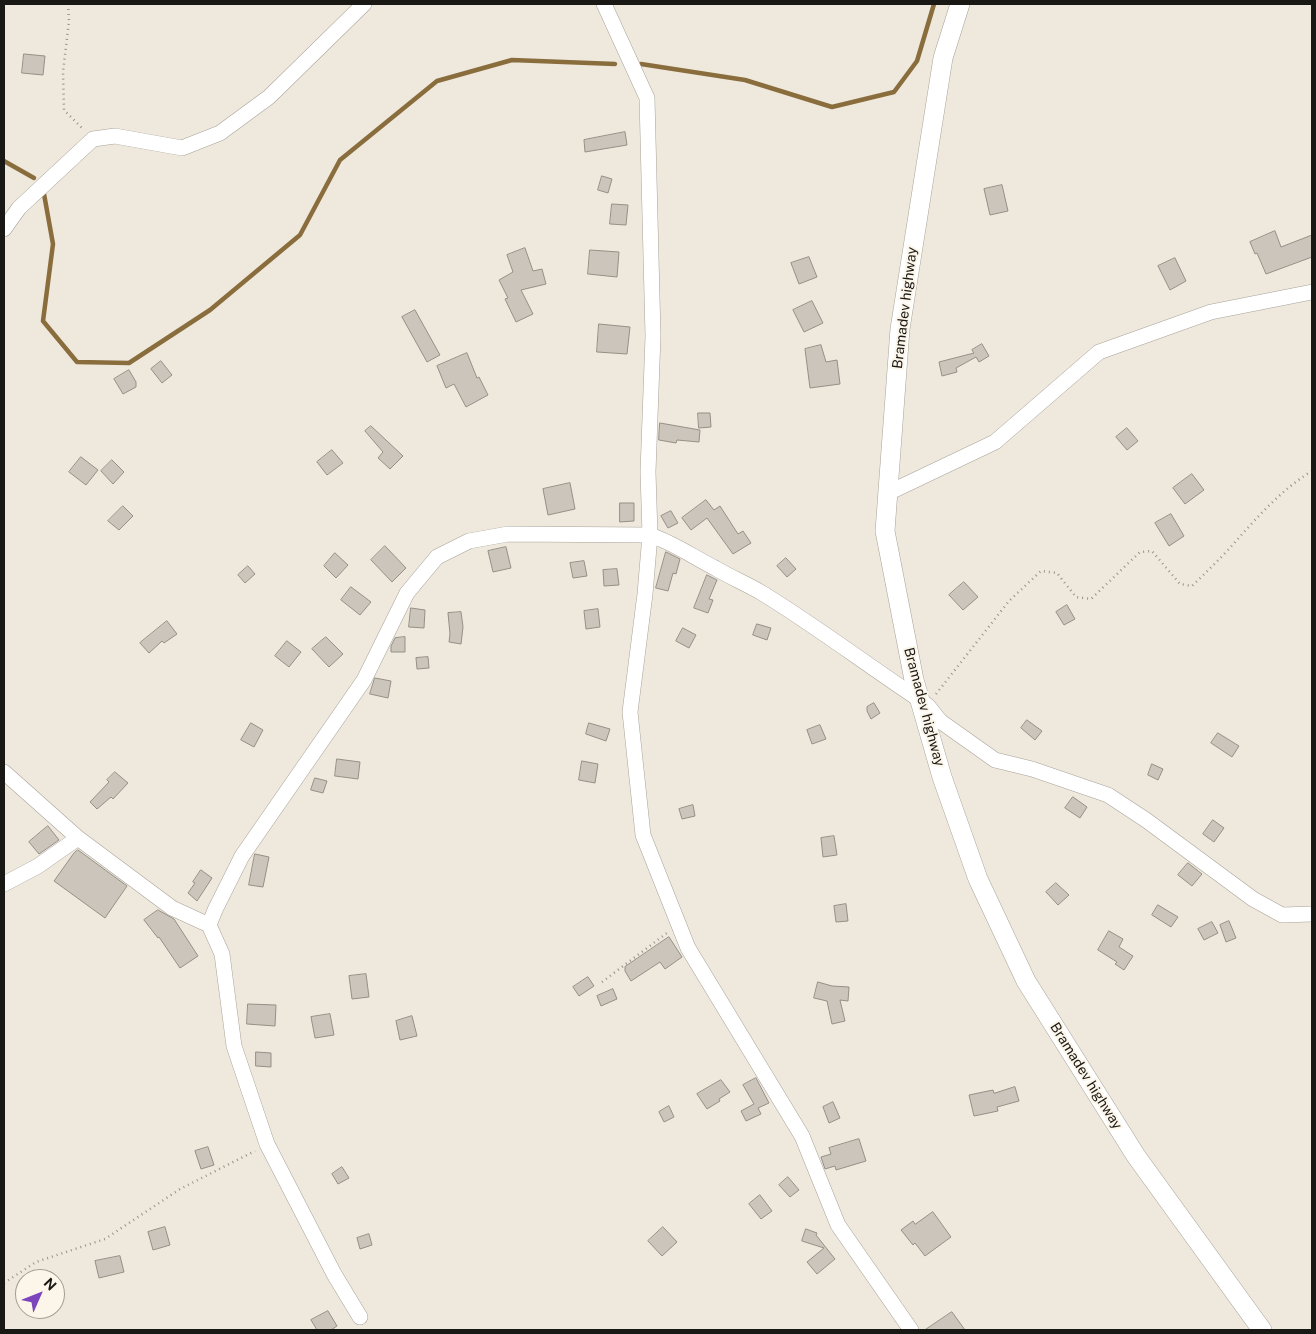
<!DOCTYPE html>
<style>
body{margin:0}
#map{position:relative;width:1316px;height:1334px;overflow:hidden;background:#efe8dd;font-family:"Public Sans",sans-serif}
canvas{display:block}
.frame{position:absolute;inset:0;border:5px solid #1a1814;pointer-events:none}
.north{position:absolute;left:15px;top:1269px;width:50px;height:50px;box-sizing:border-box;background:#fcf5ea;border:1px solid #a29d94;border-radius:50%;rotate:46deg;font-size:14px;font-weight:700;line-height:20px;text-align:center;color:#1a1814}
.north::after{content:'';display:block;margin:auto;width:18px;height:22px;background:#7d45bc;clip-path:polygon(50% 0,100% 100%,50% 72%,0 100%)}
</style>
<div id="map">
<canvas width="1316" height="1334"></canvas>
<div class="frame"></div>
<div class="north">N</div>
</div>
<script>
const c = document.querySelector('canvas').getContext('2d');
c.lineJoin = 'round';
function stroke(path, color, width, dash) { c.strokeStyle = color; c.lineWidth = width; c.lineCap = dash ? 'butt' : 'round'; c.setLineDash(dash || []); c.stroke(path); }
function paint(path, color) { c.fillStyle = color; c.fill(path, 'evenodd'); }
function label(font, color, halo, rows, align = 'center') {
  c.font = font + ' "Public Sans",sans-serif'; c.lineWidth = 4; c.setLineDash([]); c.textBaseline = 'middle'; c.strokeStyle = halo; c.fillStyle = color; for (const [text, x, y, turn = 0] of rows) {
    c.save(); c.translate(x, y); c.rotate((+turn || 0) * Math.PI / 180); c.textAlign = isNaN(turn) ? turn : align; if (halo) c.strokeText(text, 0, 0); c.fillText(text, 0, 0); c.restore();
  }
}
stroke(new Path2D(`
 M 641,64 L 745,80 L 832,107 L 894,92 L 917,61 L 934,4
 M 4,161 L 34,178
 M 44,194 L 53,244 L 43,321 L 77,362 L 129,363 L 210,310 L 300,235 L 340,160 L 437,81 L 512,60 L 615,64`), '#8a6d3d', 4.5);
const building = new Path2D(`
 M 24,54 L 45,56 L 43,75 L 22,73 Z
 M 625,132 L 627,145 L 585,152 L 584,140 Z
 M 602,176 L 612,179 L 608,193 L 598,190 Z
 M 1002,185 L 1008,211 L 990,215 L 984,189 Z
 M 612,204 L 628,205 L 626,225 L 610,224 Z
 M 1275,231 L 1281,247 L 1312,235 L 1312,257 L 1266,274 L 1257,253 L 1255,254 L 1250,242 Z
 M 525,248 L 533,271 L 542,269 L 546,284 L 521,290 L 533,314 L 516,322 L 505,299 L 508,298 L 499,280 L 513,272 L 507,255 Z
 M 590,250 L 619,252 L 617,277 L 588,274 Z
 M 809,257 L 817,277 L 799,284 L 791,263 Z
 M 1175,258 L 1186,281 L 1170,290 L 1158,266 Z
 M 812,301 L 823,323 L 804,332 L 793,310 Z
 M 415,310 L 440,355 L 427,362 L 402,317 Z
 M 599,324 L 630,327 L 627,354 L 597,352 Z
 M 982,344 L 989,356 L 979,362 L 976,357 L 956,368 L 957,372 L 942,376 L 939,362 L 974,353 L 972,350 Z
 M 821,345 L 826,362 L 837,360 L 840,384 L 810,388 L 805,349 Z
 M 467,353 L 477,378 L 479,377 L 488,395 L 466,407 L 454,384 L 446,388 L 437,366 Z
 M 161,361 L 172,375 L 162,383 L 151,369 Z
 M 129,370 L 136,382 L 136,387 L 123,394 L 114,379 Z
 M 698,413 L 710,413 L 711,427 L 699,428 Z
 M 660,423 L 700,430 L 699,442 L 677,440 L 676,443 L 659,440 Z
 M 371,426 L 403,456 L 390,469 L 378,458 L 383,452 L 365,431 Z
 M 1127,428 L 1138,441 L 1127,450 L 1116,437 Z
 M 332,450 L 343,463 L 327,475 L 317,462 Z
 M 81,457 L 98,470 L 86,485 L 69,472 Z
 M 112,460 L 124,472 L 113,484 L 101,471 Z
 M 1192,474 L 1204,490 L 1185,504 L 1173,488 Z
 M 570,483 L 575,509 L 548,515 L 543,489 Z
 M 706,500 L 714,510 L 720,506 L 738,534 L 743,531 L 751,543 L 733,554 L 707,518 L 691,530 L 682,518 Z
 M 620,503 L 634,503 L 634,521 L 620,522 Z
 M 123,506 L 133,516 L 119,530 L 108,521 Z
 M 671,511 L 678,523 L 668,528 L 661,516 Z
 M 1171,514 L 1184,536 L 1169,546 L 1155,523 Z
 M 385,546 L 406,568 L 392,582 L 371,560 Z
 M 506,547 L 511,568 L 493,572 L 488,551 Z
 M 666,552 L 680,559 L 676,574 L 673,573 L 668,591 L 656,588 Z
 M 335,553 L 348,565 L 336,578 L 324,566 Z
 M 786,558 L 796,569 L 787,577 L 777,566 Z
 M 584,561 L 587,576 L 573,578 L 570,563 Z
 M 248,566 L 255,574 L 245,583 L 238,575 Z
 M 617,569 L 619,585 L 604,586 L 603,570 Z
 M 707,575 L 717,580 L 709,599 L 713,600 L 708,613 L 694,608 Z
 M 964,582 L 978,597 L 963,610 L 949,595 Z
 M 351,587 L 371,602 L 360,615 L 341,600 Z
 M 1067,605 L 1075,619 L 1064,625 L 1056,612 Z
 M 411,608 L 425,610 L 424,628 L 409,627 Z
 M 598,609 L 600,627 L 586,629 L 584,611 Z
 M 461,612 L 463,627 L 461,644 L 449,642 L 450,634 L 448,613 Z
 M 167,621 L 177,634 L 164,643 L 162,641 L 149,653 L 140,643 Z
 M 757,624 L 771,628 L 767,640 L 753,635 Z
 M 683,628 L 696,635 L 689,648 L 676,641 Z
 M 326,637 L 343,654 L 329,667 L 312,649 Z
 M 405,637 L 405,652 L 391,652 L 391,646 L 395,638 Z
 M 287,641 L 301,652 L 289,667 L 275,656 Z
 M 428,657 L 429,668 L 417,669 L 416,658 Z
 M 375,678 L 391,681 L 388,698 L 370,694 Z
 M 874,703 L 880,713 L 871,719 L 867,711 L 867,707 Z
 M 1027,720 L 1042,731 L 1035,740 L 1021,728 Z
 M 251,723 L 263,730 L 254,747 L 241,740 Z
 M 589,723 L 610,729 L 606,741 L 586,734 Z
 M 820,725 L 826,739 L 812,744 L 807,730 Z
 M 1218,733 L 1239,746 L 1232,757 L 1211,743 Z
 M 337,759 L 360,762 L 358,779 L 335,776 Z
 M 582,761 L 598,764 L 595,783 L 579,780 Z
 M 1152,764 L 1163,769 L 1158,780 L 1148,775 Z
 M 115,772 L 128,783 L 113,799 L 111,797 L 97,809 L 90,802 L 109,782 L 107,780 Z
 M 315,778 L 327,781 L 323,793 L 311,790 Z
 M 1073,797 L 1087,807 L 1080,818 L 1065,808 Z
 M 693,805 L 695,816 L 682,819 L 679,809 Z
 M 1213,820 L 1224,828 L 1214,842 L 1203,834 Z
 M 48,826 L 59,840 L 39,854 L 29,842 Z
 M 834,836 L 837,855 L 823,857 L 821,838 Z
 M 78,850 L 127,886 L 105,918 L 54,881 L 74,853 Z
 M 255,854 L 269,857 L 263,887 L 249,885 Z
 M 1188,863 L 1202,874 L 1192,886 L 1178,875 Z
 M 201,870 L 212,878 L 197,901 L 188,893 L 195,883 L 193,882 Z
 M 1056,883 L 1069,895 L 1058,905 L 1046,892 Z
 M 846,904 L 848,921 L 836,922 L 834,906 Z
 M 1158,905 L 1178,917 L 1171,927 L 1152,915 Z
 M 158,910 L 174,919 L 198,956 L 180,968 L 159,937 L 158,938 L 144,920 Z
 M 1229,921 L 1236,938 L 1226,942 L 1220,925 Z
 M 1212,922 L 1218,933 L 1204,940 L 1198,929 Z
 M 1109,931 L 1123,939 L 1119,947 L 1133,956 L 1124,970 L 1115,964 L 1117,962 L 1098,950 Z
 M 669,937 L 682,957 L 665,969 L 660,962 L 631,981 L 625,971 L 625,967 Z
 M 366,974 L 369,997 L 352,999 L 349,976 Z
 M 588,977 L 594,986 L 579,996 L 573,987 Z
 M 818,982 L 832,986 L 849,987 L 848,1001 L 840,1000 L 845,1021 L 832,1024 L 827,1001 L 814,998 Z
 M 613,989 L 617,999 L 601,1006 L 597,996 Z
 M 248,1004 L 276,1005 L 275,1026 L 247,1024 Z
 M 330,1014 L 334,1035 L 315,1038 L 311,1017 Z
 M 412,1016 L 417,1036 L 400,1040 L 396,1021 Z
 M 256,1052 L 271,1053 L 271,1067 L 256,1066 Z
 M 756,1078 L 769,1103 L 758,1108 L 761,1114 L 746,1121 L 741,1111 L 754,1104 L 743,1085 Z
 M 721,1080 L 730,1092 L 719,1099 L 720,1101 L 707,1109 L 697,1094 Z
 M 1015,1087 L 1019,1101 L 997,1107 L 998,1111 L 974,1116 L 969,1095 L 993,1090 L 994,1093 Z
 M 833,1102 L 840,1118 L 829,1123 L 823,1107 Z
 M 669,1106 L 674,1117 L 664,1122 L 659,1112 Z
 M 859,1139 L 866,1161 L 836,1170 L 835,1166 L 825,1169 L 821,1157 L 831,1154 L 829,1148 Z
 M 208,1147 L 214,1165 L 201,1169 L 195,1151 Z
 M 342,1167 L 349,1178 L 338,1184 L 332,1174 Z
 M 788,1177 L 799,1190 L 790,1197 L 779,1185 Z
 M 760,1195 L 772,1211 L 761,1219 L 749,1204 Z
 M 933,1212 L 951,1237 L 925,1256 L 915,1243 L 913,1245 L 901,1230 L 913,1221 L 915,1224 Z
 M 165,1227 L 170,1245 L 153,1250 L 148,1232 Z
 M 663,1227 L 677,1242 L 662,1256 L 648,1241 Z
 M 806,1229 L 817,1233 L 816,1235 L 835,1259 L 817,1274 L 807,1262 L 824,1248 L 802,1241 Z
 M 369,1234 L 372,1245 L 360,1249 L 357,1238 Z
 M 120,1256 L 124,1272 L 99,1278 L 95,1261 Z
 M 328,1311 L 337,1326 L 331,1330 L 317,1330 L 311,1320 Z
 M 952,1312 L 965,1330 L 925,1330 Z`);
paint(building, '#ccc5bb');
stroke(building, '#958f85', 1);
const minor = new Path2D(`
 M 604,4 L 647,98 L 653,336 L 648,472 L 650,535 L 645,594 L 630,712 L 643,835 L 688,948 L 802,1136 L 838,1225 L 911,1330
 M 4,229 L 19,208 L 93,139 L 115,136 L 182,148 L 220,133 L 269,97 L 364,4
 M 888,493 L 995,442 L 1099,352 L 1211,312 L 1312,292
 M 4,772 L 78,838 L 172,908 L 209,925 L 215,910 L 242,856 L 364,680 L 407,593 L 437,557 L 469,541 L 508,534 L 650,535 C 674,543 693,557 715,568 C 730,577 747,584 762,593 C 816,626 867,665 920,700 L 928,706 L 940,721 L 995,760 L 1032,769 L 1108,795 L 1146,820 L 1253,899 L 1282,915 L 1312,914
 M 4,884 L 38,866 L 78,838
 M 209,925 L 222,954 L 234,1046 L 267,1144 L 334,1274 L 360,1317`);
const tertiary = new Path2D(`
 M 960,4 L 943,58 L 900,329 L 885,531 L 914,680 L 942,777 L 978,879 L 1026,981 L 1136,1156 L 1262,1330`);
stroke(minor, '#a8a298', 16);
stroke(tertiary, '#a8a298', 20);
stroke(new Path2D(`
 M 68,4 L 69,21 L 63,72 L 64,110 L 83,129
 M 936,694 L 1009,601 L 1041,571 L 1057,573 L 1076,597 L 1091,599 L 1140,552 L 1152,551 L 1180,584 L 1192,586 C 1204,574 1216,563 1228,550 C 1254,521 1279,491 1312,471
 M 602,982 L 667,933
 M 4,1283 L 36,1262 L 105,1239 L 180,1189 L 255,1151`), '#98938b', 2.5, [1, 4]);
stroke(minor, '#fff', 15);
stroke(tertiary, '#fff', 19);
label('14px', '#1a1814', '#fcf5ea', [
 ["Bramadev highway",905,308,-83],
 ["Bramadev highway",924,707,75],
 ["Bramadev highway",1086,1076,58]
]);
</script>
